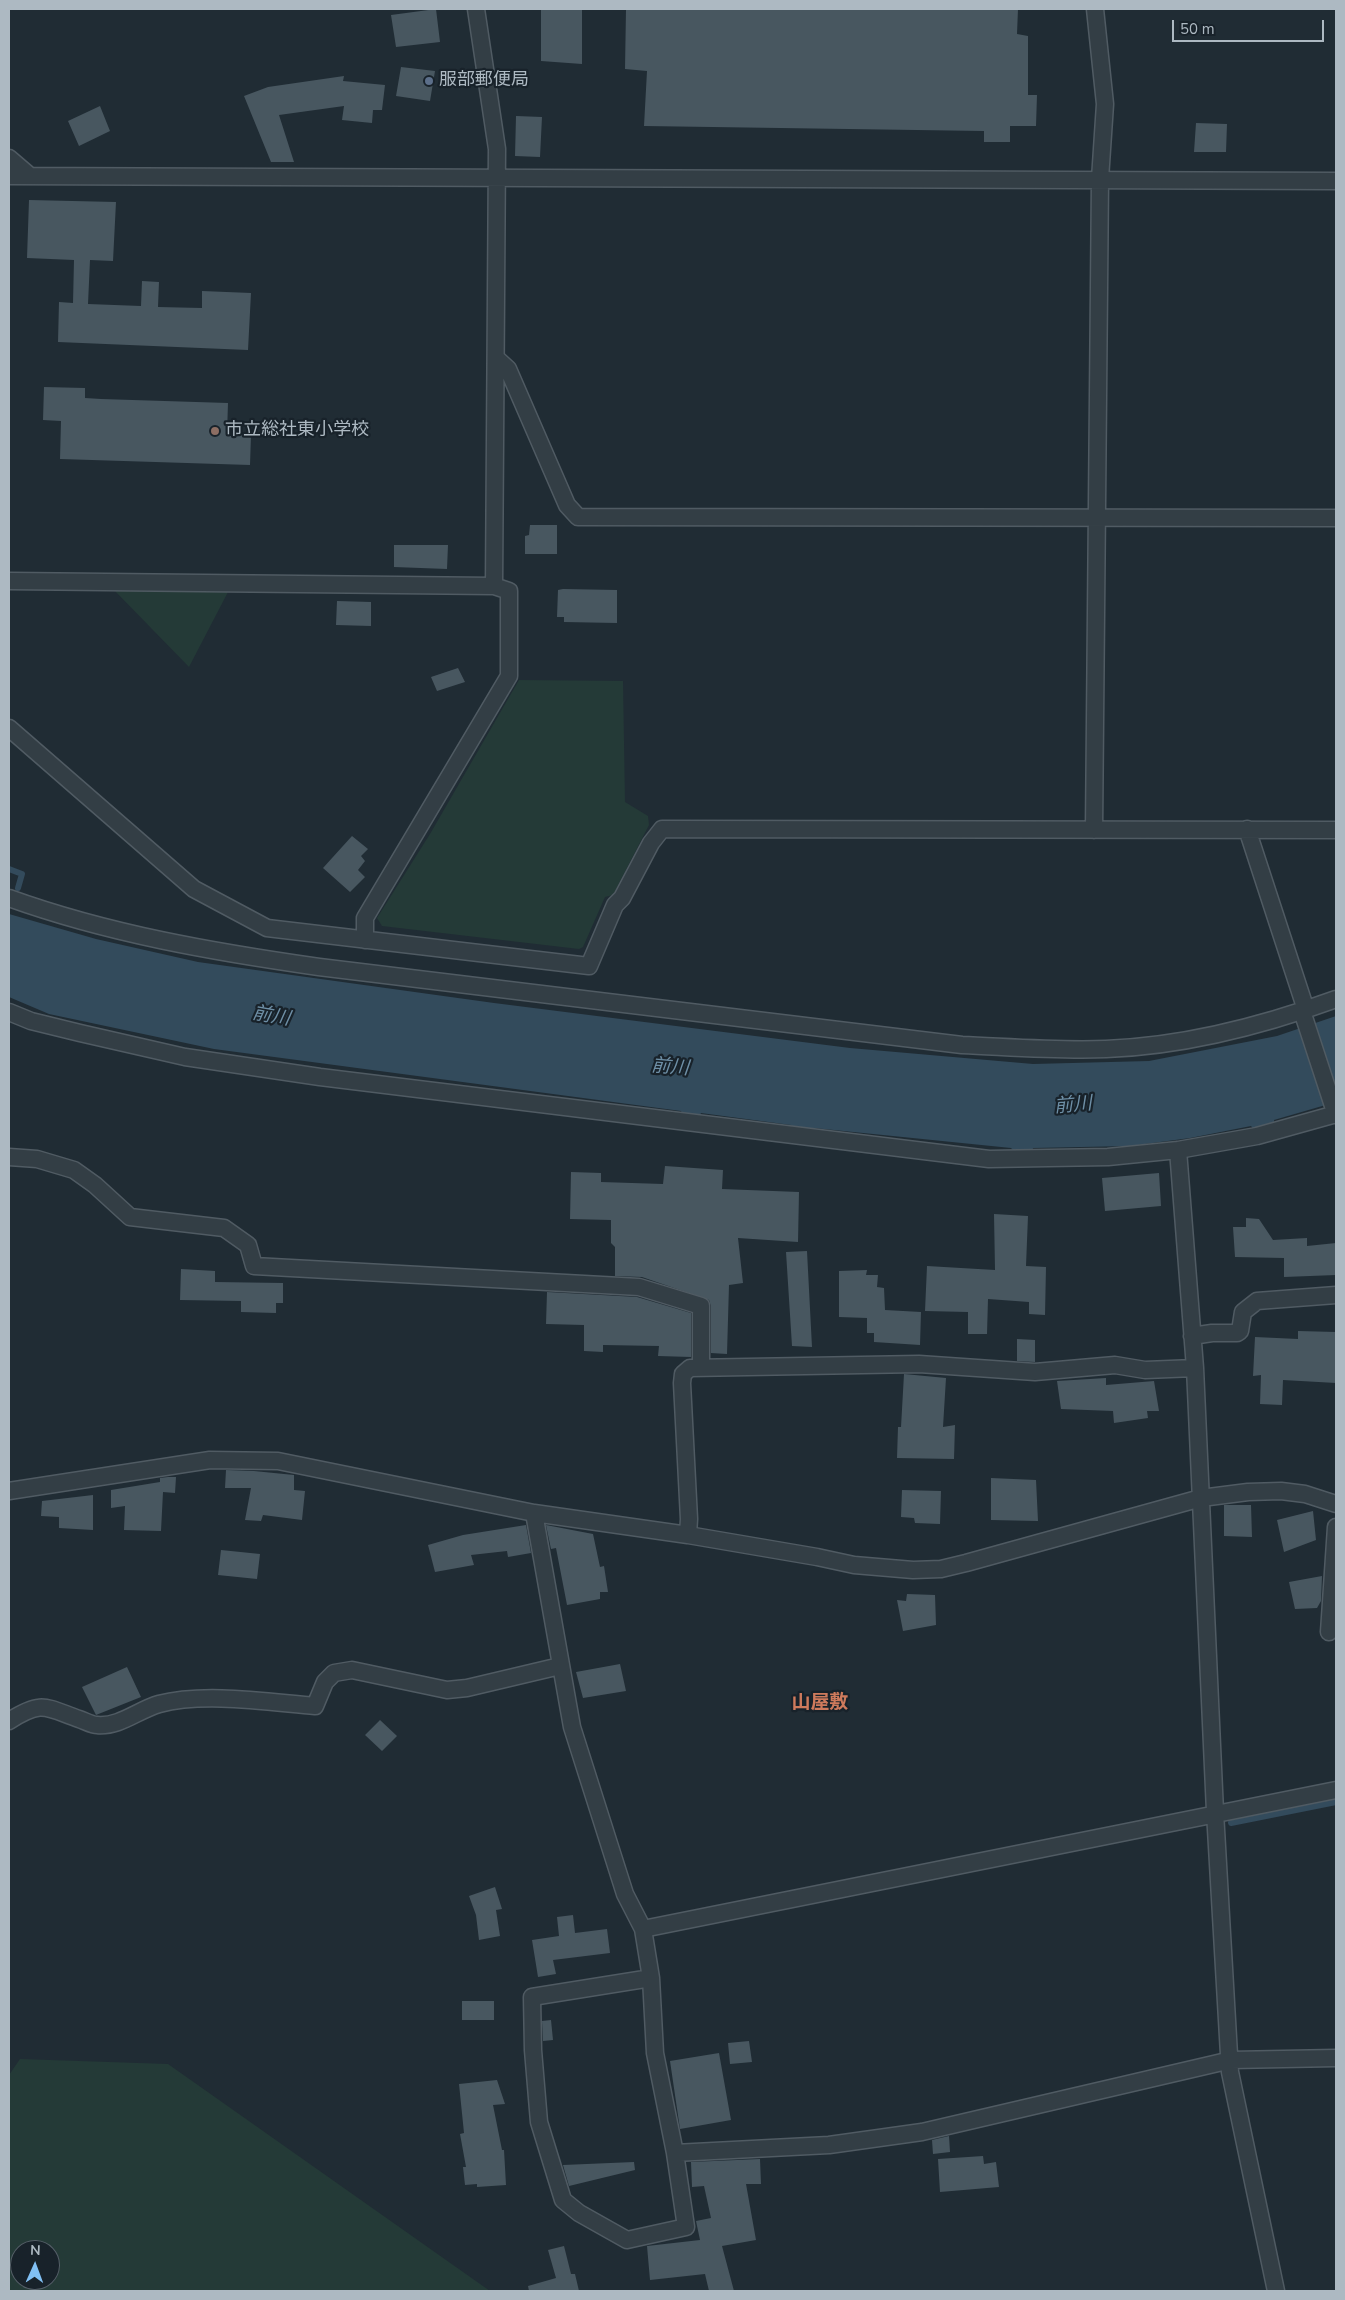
<!DOCTYPE html>
<meta charset="utf-8">
<style>
body{margin:0}
#map{position:relative;width:1345px;height:2300px;overflow:hidden;background:#202c34;font-family:"Nunito Sans",sans-serif}
canvas{display:block}
.frame{position:absolute;inset:0;border:10px solid #adb9c2;pointer-events:none}
.north{position:absolute;left:10px;top:2240px;width:50px;height:50px;box-sizing:border-box;background:#18222a;border:1px solid #545e67;border-radius:50%;rotate:2deg;font-size:14px;font-weight:700;line-height:20px;text-align:center;color:#adb9c2}
.north::after{content:'';display:block;margin:auto;width:18px;height:22px;background:#81c0f4;clip-path:polygon(50% 0,100% 100%,50% 72%,0 100%)}
.scale{position:absolute;left:1172px;top:20px;width:152px;height:22px;box-sizing:border-box;border:2px solid #adb9c2;border-top:0;padding-left:6px;font-size:15px;line-height:18px;white-space:nowrap;color:#adb9c2;-webkit-text-stroke:4px #18222a;paint-order:stroke}
</style>
<div id="map">
<canvas width="1345" height="2300"></canvas>
<div class="frame"></div>
<div class="north">N</div>
<div class="scale">50 m</div>
</div>
<script>
const c = document.querySelector('canvas').getContext('2d');
c.lineJoin = 'round';
function paint(path, color) { c.fillStyle = color; c.fill(path, 'evenodd'); }
function stroke(path, color, width, dash) { c.strokeStyle = color; c.lineWidth = width; c.lineCap = dash ? 'butt' : 'round'; c.setLineDash(dash || []); c.stroke(path); }
function label(font, color, halo, rows, align = 'center') {
  c.font = font + ' "Nunito Sans","Noto Sans JP",sans-serif'; c.lineWidth = 4.5; c.setLineDash([]); c.textBaseline = 'middle'; c.strokeStyle = halo; c.fillStyle = color; for (const [text, x, y, turn = 0] of rows) {
    c.save(); c.translate(x, y); c.rotate((+turn || 0) * Math.PI / 180); c.textAlign = isNaN(turn) ? turn : align; if (halo) c.strokeText(text, 0, 0); c.fillText(text, 0, 0); c.restore();
  }
}
paint(new Path2D(`
 M 114,590 L 228,592 L 189,667 Z
 M 519,680 L 623,681 L 625,802 L 648,816 L 649,825 L 613,895 L 605,897 L 583,947 L 579,949 L 382,926 L 377,918 L 430,834 Z
 M 20,2059 L 168,2064 L 490,2291 L 9,2291 L 9,2075 ZM 20,2250 L 50,2250 L 50,2280 L 20,2280 Z`), '#243a37');
paint(new Path2D(`
 M 9,914 L 96,939 L 198,962 L 494,1003 L 850,1048 L 1033,1064 L 1149,1061 L 1277,1036 L 1336,1016 L 1336,1102 L 1274,1120 L 1274,1126 L 1255,1131 L 1251,1126 L 1190,1138 L 1130,1146 L 1033,1148 L 1032,1152 L 1015,1152 L 1011,1148 L 814,1128 L 814,1130 L 793,1129 L 791,1125 L 701,1113 L 699,1117 L 683,1115 L 681,1111 L 214,1049 L 49,1014 L 9,997 Z`), '#334b5c');
stroke(new Path2D(`
 M 9,869 L 22,874 L 18,888
 M 1231,1823 L 1336,1802`), '#334b5c', 6);
paint(new Path2D(`
 M 436,9 L 440,42 L 396,47 L 391,15 Z
 M 541,9 L 582,9 L 582,64 L 541,61 Z
 M 626,9 L 1018,9 L 1017,34 L 1028,36 L 1028,95 L 1037,95 L 1036,126 L 1010,126 L 1010,142 L 984,142 L 984,131 L 644,126 L 647,71 L 625,69 Z
 M 401,67 L 435,71 L 430,101 L 396,96 Z
 M 344,76 L 343,81 L 385,85 L 382,110 L 373,110 L 372,123 L 342,120 L 344,106 L 279,115 L 294,162 L 271,162 L 244,96 L 268,87 Z
 M 100,106 L 110,131 L 79,146 L 68,121 Z
 M 516,116 L 542,117 L 540,157 L 515,156 Z
 M 1196,123 L 1227,124 L 1226,152 L 1194,152 Z
 M 29,200 L 116,202 L 113,261 L 90,260 L 88,304 L 141,306 L 142,281 L 159,282 L 158,307 L 202,308 L 202,291 L 251,293 L 248,350 L 58,342 L 59,302 L 73,303 L 74,260 L 27,258 Z
 M 44,387 L 85,388 L 85,398 L 101,399 L 228,403 L 227,434 L 251,435 L 250,465 L 60,459 L 61,421 L 43,420 Z
 M 530,525 L 557,525 L 557,554 L 525,554 L 525,536 L 529,535 Z
 M 394,545 L 448,545 L 447,569 L 394,567 Z
 M 563,589 L 617,590 L 617,623 L 564,622 L 564,617 L 557,617 L 558,590 Z
 M 337,601 L 371,602 L 371,626 L 336,625 Z
 M 458,668 L 465,682 L 437,691 L 431,677 Z
 M 352,836 L 368,849 L 361,856 L 365,861 L 358,870 L 365,877 L 350,892 L 323,868 Z
 M 665,1166 L 723,1170 L 722,1189 L 799,1192 L 798,1242 L 738,1238 L 743,1283 L 729,1285 L 727,1354 L 711,1353 L 711,1306 L 709,1300 L 642,1277 L 615,1276 L 615,1247 L 611,1243 L 611,1220 L 570,1219 L 571,1172 L 601,1173 L 601,1182 L 663,1184 Z
 M 1159,1173 L 1161,1206 L 1105,1211 L 1102,1178 Z
 M 994,1214 L 1028,1216 L 1026,1266 L 1046,1267 L 1045,1315 L 1029,1314 L 1029,1302 L 988,1299 L 987,1334 L 968,1334 L 968,1312 L 925,1311 L 927,1266 L 995,1270 Z
 M 1246,1218 L 1259,1219 L 1273,1240 L 1307,1238 L 1307,1246 L 1336,1243 L 1336,1275 L 1284,1277 L 1284,1258 L 1235,1257 L 1233,1227 L 1246,1227 Z
 M 807,1251 L 812,1347 L 792,1346 L 786,1252 Z
 M 181,1269 L 215,1271 L 215,1282 L 283,1283 L 283,1303 L 276,1303 L 276,1313 L 241,1312 L 241,1301 L 180,1300 Z
 M 867,1270 L 866,1275 L 878,1275 L 877,1287 L 884,1288 L 885,1310 L 921,1312 L 920,1345 L 874,1342 L 874,1333 L 867,1333 L 867,1318 L 839,1317 L 839,1271 Z
 M 547,1292 L 637,1297 L 691,1313 L 691,1357 L 658,1356 L 659,1346 L 603,1345 L 603,1352 L 584,1351 L 584,1325 L 546,1324 Z
 M 1298,1331 L 1336,1332 L 1336,1383 L 1283,1380 L 1282,1405 L 1260,1404 L 1261,1375 L 1253,1376 L 1255,1337 L 1298,1339 Z
 M 1017,1339 L 1035,1340 L 1035,1362 L 1017,1361 Z
 M 904,1374 L 946,1378 L 943,1427 L 955,1425 L 954,1459 L 897,1458 L 898,1427 L 901,1427 Z
 M 1106,1378 L 1106,1385 L 1154,1381 L 1159,1411 L 1147,1411 L 1148,1418 L 1114,1423 L 1113,1411 L 1061,1409 L 1057,1381 Z
 M 226,1470 L 254,1471 L 294,1475 L 294,1490 L 305,1491 L 302,1520 L 263,1515 L 261,1521 L 245,1520 L 251,1488 L 225,1488 Z
 M 168,1477 L 176,1477 L 175,1493 L 163,1492 L 161,1531 L 124,1530 L 125,1506 L 111,1508 L 111,1490 L 160,1482 L 160,1478 Z
 M 991,1478 L 1036,1480 L 1038,1521 L 991,1520 Z
 M 902,1490 L 941,1491 L 940,1524 L 915,1523 L 914,1518 L 901,1517 Z
 M 93,1495 L 93,1530 L 59,1528 L 59,1517 L 41,1516 L 42,1501 Z
 M 1224,1505 L 1251,1505 L 1252,1537 L 1224,1536 Z
 M 1313,1511 L 1316,1540 L 1284,1552 L 1277,1520 Z
 M 526,1525 L 531,1553 L 508,1557 L 507,1551 L 471,1555 L 474,1565 L 435,1572 L 428,1545 L 463,1535 Z
 M 546,1525 L 593,1534 L 600,1567 L 604,1566 L 608,1592 L 600,1592 L 600,1599 L 567,1605 L 556,1548 L 551,1549 Z
 M 221,1550 L 260,1554 L 257,1579 L 218,1575 Z
 M 1322,1576 L 1321,1601 L 1317,1608 L 1295,1609 L 1289,1582 Z
 M 907,1594 L 935,1595 L 936,1625 L 903,1631 L 897,1600 L 906,1601 Z
 M 620,1664 L 626,1691 L 583,1698 L 576,1672 Z
 M 127,1667 L 141,1697 L 96,1715 L 82,1687 Z
 M 380,1720 L 397,1736 L 382,1751 L 365,1735 Z
 M 495,1887 L 502,1909 L 496,1910 L 500,1936 L 479,1940 L 476,1915 L 469,1896 Z
 M 573,1915 L 575,1933 L 607,1929 L 610,1953 L 553,1960 L 556,1974 L 538,1977 L 532,1940 L 559,1936 L 557,1917 Z
 M 462,2001 L 494,2001 L 494,2020 L 462,2020 Z
 M 551,2020 L 553,2040 L 543,2041 L 542,2021 Z
 M 749,2041 L 752,2062 L 730,2064 L 728,2043 Z
 M 719,2053 L 731,2120 L 680,2129 L 670,2061 Z
 M 497,2080 L 505,2104 L 493,2105 L 502,2150 L 504,2150 L 506,2185 L 477,2187 L 477,2184 L 465,2185 L 463,2167 L 466,2167 L 460,2134 L 464,2133 L 459,2084 Z
 M 949,2136 L 950,2152 L 933,2154 L 932,2140 Z
 M 983,2156 L 984,2164 L 996,2162 L 999,2187 L 940,2192 L 938,2159 Z
 M 760,2159 L 761,2184 L 746,2184 L 756,2240 L 722,2246 L 734,2291 L 709,2291 L 705,2274 L 650,2280 L 647,2246 L 700,2240 L 696,2221 L 711,2218 L 704,2186 L 692,2187 L 691,2162 Z
 M 634,2162 L 635,2170 L 569,2186 L 563,2165 Z
 M 564,2246 L 571,2274 L 575,2274 L 579,2291 L 529,2291 L 528,2286 L 556,2278 L 548,2250 Z`), '#485760');
const minor = new Path2D(`
 M 9,158 L 30,176
 M 9,176 L 1336,181
 M 496,358 L 508,369 L 567,505 L 578,517 L 1336,518
 M 9,581 L 494,586 L 497,149 L 476,9
 M 9,728 L 194,889 L 267,928 L 589,966 L 615,905 L 622,898 L 651,843 L 662,829 L 1336,830
 M 1247,829 L 1306,1010
 M 1094,830 L 1100,179 L 1105,104 L 1095,9
 M 9,898 C 109,934 214,952 319,967 L 962,1045 C 1010,1047 1058,1051 1106,1049 C 1186,1046 1262,1026 1336,999
 M 365,940 L 365,918 L 509,676 L 509,591 L 494,586
 M 1302,1011 L 1336,1115
 M 9,1012 L 31,1021 L 80,1033 L 185,1057 L 320,1077 L 989,1159 L 1108,1157 L 1178,1150 L 1257,1136 L 1336,1114
 M 1178,1150 L 1195,1368 L 1215,1812 L 1230,2072 L 1276,2291
 M 9,1157 L 37,1159 L 74,1170 L 95,1185 L 130,1217 L 224,1228 L 248,1245 L 254,1266 L 639,1287 L 701,1306 L 701,1367
 M 1192,1336 L 1212,1333 L 1237,1333 L 1240,1331 L 1243,1312 L 1257,1301 L 1336,1295
 M 9,1491 L 210,1460 L 278,1461 L 534,1513 L 688,1535 L 817,1557 L 854,1565 L 913,1570 L 941,1569 L 966,1563 L 1201,1498 L 1248,1492 L 1281,1491 L 1305,1494 L 1336,1504
 M 534,1513 L 572,1727 L 625,1894 L 643,1929 L 651,1978 L 655,2053 L 675,2153 L 829,2145 L 922,2132 L 1231,2060 L 1336,2058
 M 688,1535 L 689,1519 L 682,1383 L 683,1374 L 690,1368 L 919,1364 L 1035,1372 L 1115,1365 L 1145,1370 L 1195,1368
 M 1329,1632 L 1336,1527
 M 9,1721 C 42,1700 45,1707 79,1719 C 85,1721 92,1725 97,1725 C 120,1727 138,1710 159,1704 C 204,1692 268,1702 315,1706 L 325,1682 L 334,1673 L 352,1670 L 447,1690 L 467,1688 L 560,1666
 M 643,1929 L 1336,1790
 M 651,1978 L 532,1997 L 533,2050 L 539,2122 L 563,2200 L 579,2213 L 627,2240 L 686,2227 L 675,2153`);
stroke(minor, '#505b63', 19);
stroke(minor, '#333e45', 16);
for (const [x, y, r, color] of [
 [429,81,5,"#5c6f8a"],
 [215,431,5,"#8d6e63"]
]) { const dot = new Path2D(); dot.arc(x, y, r, 0, 2 * Math.PI); c.fillStyle = color; c.fill(dot); stroke(dot, '#18222a', 2); }
label('18px', '#adb9c2', '#18222a', [
 ["服部郵便局",439,81],
 ["市立総社東小学校",225,431]
], 'left');
label('italic 19px', '#6e8fa6', '#18222a', [
 ["前川",271,1017,10],
 ["前川",670,1068,5],
 ["前川",1073,1106,-5]
]);
label('bold 19px', '#ce7a5c', '#18222a', [
 ["山屋敷",820,1703]
]);
</script>
